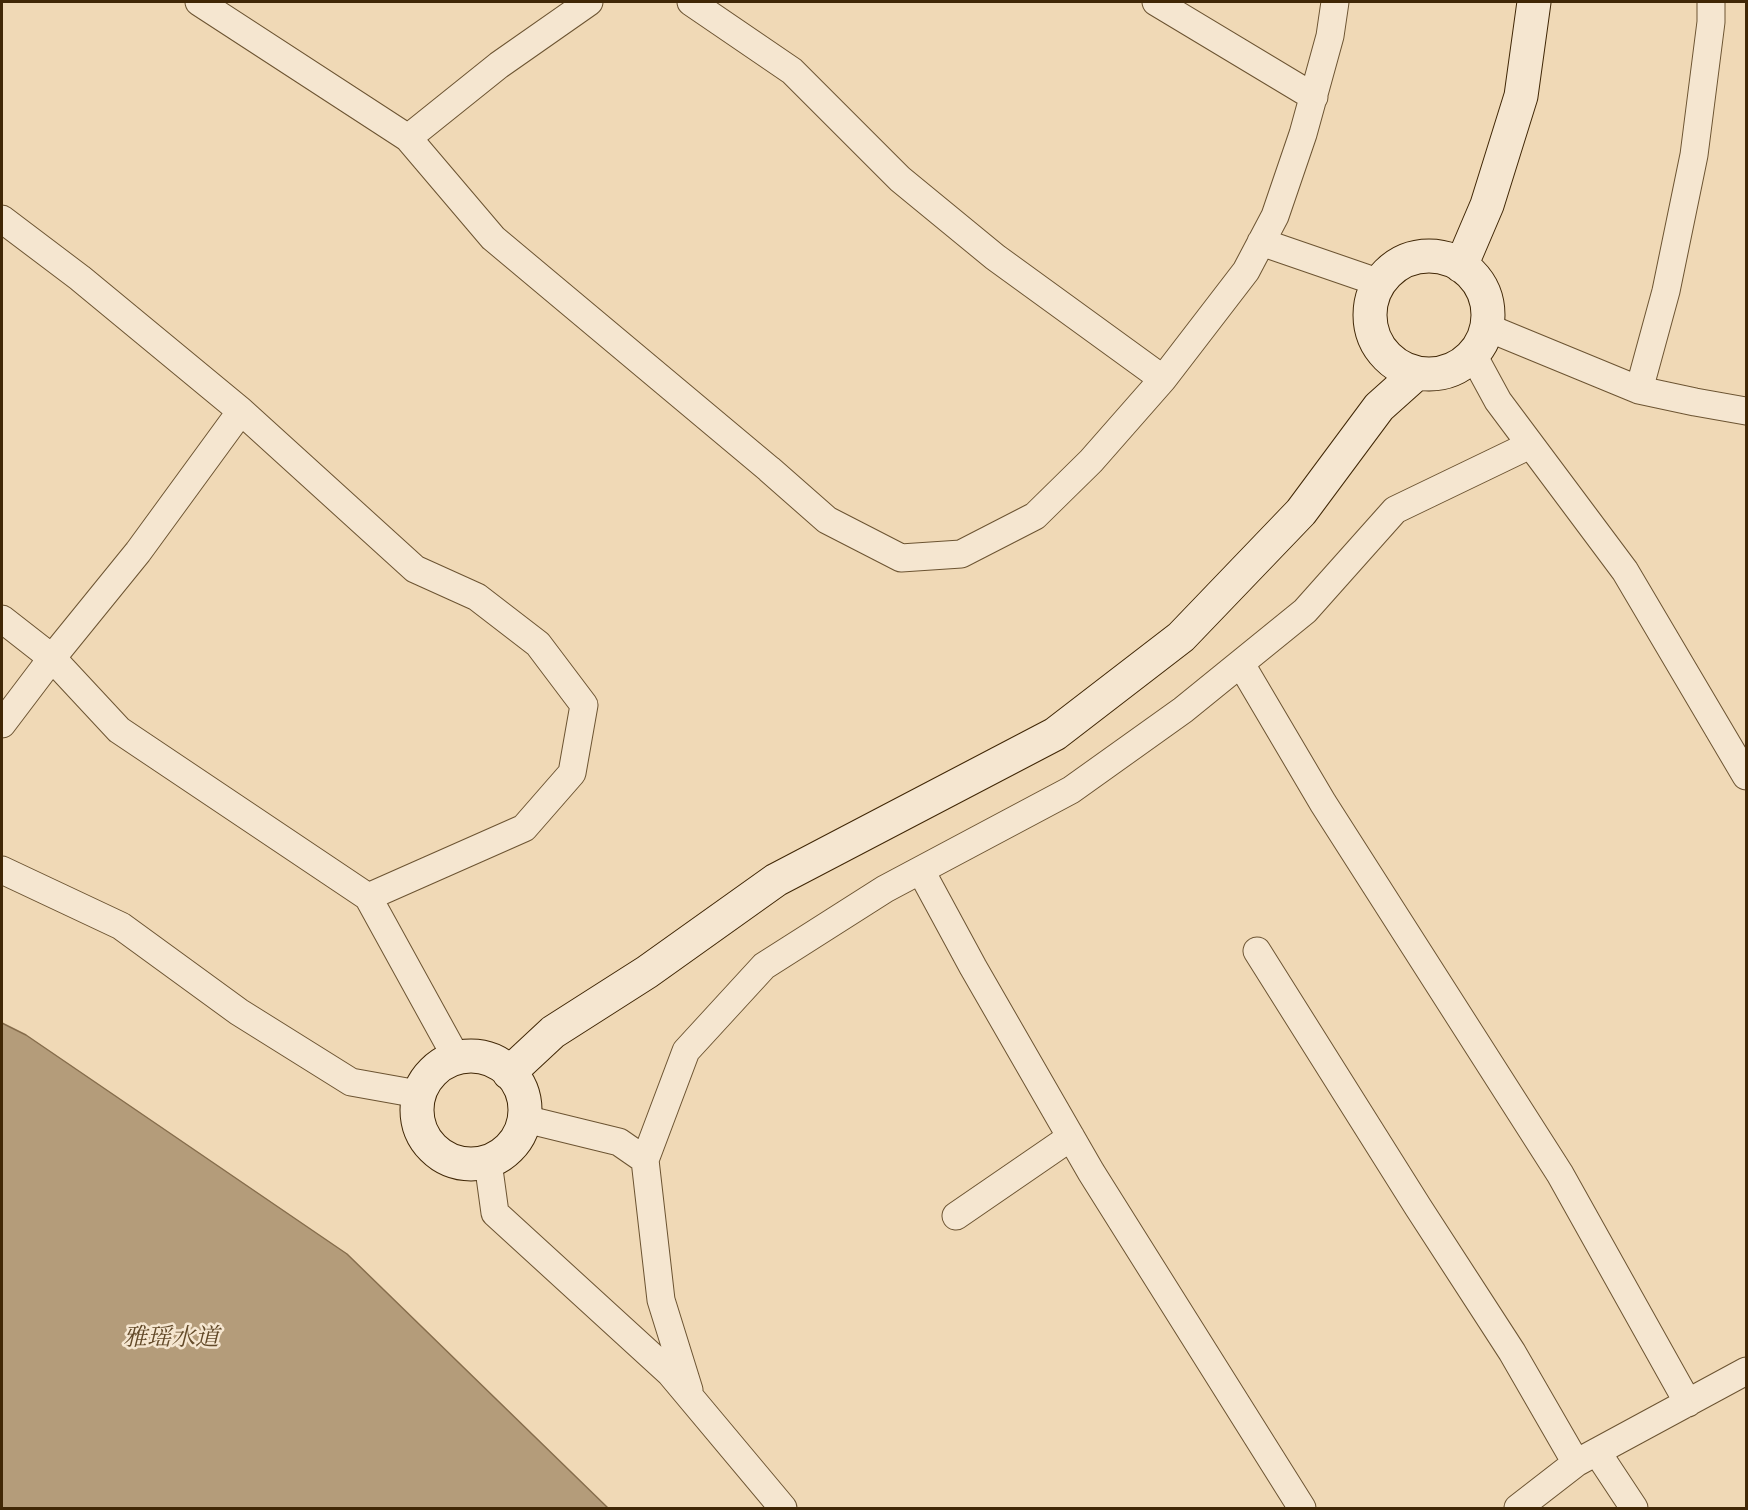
<!DOCTYPE html>
<meta charset="utf-8">
<style>
body{margin:0}
#map{position:relative;width:1748px;height:1510px;overflow:hidden;background:#f0d9b6;font-family:Cardo,serif}
canvas{display:block}
.frame{position:absolute;inset:0;border:3px solid #402706;pointer-events:none}
</style>
<div id="map">
<canvas width="1748" height="1510"></canvas>
<div class="frame"></div>
</div>
<script>
const c = document.querySelector('canvas').getContext('2d');
c.lineJoin = 'round';
function paint(path, color) { c.fillStyle = color; c.fill(path, 'evenodd'); }
function stroke(path, color, width, dash) { c.strokeStyle = color; c.lineWidth = width; c.lineCap = dash ? 'butt' : 'round'; c.setLineDash(dash || []); c.stroke(path); }
function label(font, color, halo, rows, align = 'center') {
  c.font = font + ' Cardo,"Noto Serif SC",serif'; c.lineWidth = 5; c.setLineDash([]); c.textBaseline = 'middle'; c.strokeStyle = halo; c.fillStyle = color; for (const [text, x, y, turn = 0] of rows) {
    c.save(); c.translate(x, y); c.rotate((+turn || 0) * Math.PI / 180); c.textAlign = isNaN(turn) ? turn : align; if (halo) c.strokeText(text, 0, 0); c.fillText(text, 0, 0); c.restore();
  }
}
const water = new Path2D(`
 M 2,1023 L 26,1035 L 347,1254 L 608,1508 L 2,1508 Z`);
paint(water, '#b49c7a');
stroke(water, '#866d4c', 1.5);
const street = new Path2D(`
 M 199,2 L 408,138 L 493,238 L 769,469 L 827,520 L 901,558 L 961,554 L 1035,516 L 1091,461 L 1163,379 L 1246,271 L 1275,216 L 1303,134 L 1330,36 L 1335,2
 M 691,2 L 792,71 L 900,179 L 995,257 L 1163,379
 M 1156,2 L 1314,97
 M 408,138 L 499,65 L 589,2
 M 2,219 L 80,278 L 241,411 L 415,569 L 477,597 L 538,644 L 584,705 L 572,773 L 524,828 L 368,897
 M 1261,242 L 1380,283
 M 1486,327 L 1639,390 L 1695,402 L 1746,411
 M 1473,355 L 1498,401 L 1625,571 L 1746,776
 M 1639,390 L 1666,291 L 1694,155 L 1711,22 L 1711,2
 M 2,619 L 52,658 L 119,730 L 368,897 L 456,1057
 M 1241,664 L 1323,803 L 1560,1174 L 1688,1403
 M 2,724 L 52,658 L 138,552 L 241,411
 M 2,870 L 121,926 L 239,1012 L 351,1082 L 418,1094
 M 921,871 L 973,967 L 1091,1172 L 1302,1508
 M 1257,951 L 1418,1207 L 1512,1352 L 1576,1463
 M 525,1119 L 619,1142 L 645,1160 L 661,1300 L 689,1390
 M 645,1160 L 686,1051 L 764,966 L 885,889 L 1071,790 L 1183,710 L 1305,611 L 1395,510 L 1530,445
 M 488,1162 L 495,1213 L 670,1373 L 783,1508
 M 956,1216 L 1071,1137
 M 1597,1452 L 1634,1508
 M 1518,1508 L 1576,1463 L 1746,1371`);
const secondary = new Path2D(`
 M1370 315a59 59 0 1 1 118 0a59 59 0 1 1-118 0Z
 M 1461,266 L 1487,205 L 1521,96 L 1534,2
 M417 1110a54 54 0 1 1 108 0a54 54 0 1 1-108 0Z
 M 509,1073 L 553,1032 L 647,972 L 776,880 L 1055,734 L 1181,637 L 1301,512 L 1379,407 L 1417,373`);
stroke(street, '#6c5432', 29);
stroke(secondary, '#402706', 35);
stroke(street, '#f5e6d0', 27);
stroke(secondary, '#f5e6d0', 33);
label('italic 24px', '#634a29', '#f5e6d0', [
 ["雅瑶水道",171,1339]
]);
</script>
